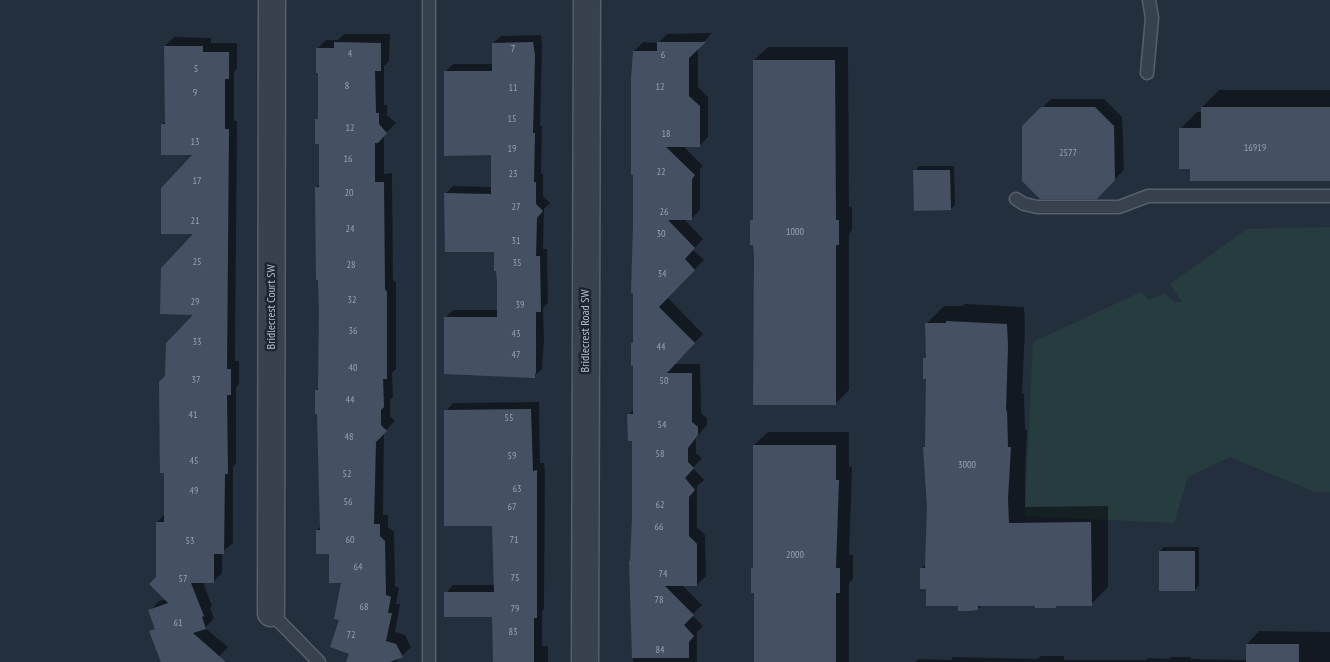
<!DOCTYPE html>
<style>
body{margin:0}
canvas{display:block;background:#242f3e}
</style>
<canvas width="1330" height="662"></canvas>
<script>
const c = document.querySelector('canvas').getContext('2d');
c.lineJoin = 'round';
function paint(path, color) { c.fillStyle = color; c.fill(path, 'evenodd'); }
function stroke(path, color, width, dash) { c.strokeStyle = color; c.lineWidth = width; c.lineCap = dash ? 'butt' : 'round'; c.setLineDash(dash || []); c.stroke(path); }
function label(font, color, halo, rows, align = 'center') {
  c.font = font + ' "PT Sans Narrow",sans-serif'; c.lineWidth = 5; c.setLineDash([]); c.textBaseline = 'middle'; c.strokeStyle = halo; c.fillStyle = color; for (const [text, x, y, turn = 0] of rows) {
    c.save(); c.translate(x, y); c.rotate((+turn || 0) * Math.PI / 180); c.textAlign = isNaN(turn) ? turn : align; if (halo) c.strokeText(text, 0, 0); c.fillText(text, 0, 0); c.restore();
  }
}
paint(new Path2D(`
 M 1330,227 L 1330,492 L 1315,492 L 1230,457 L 1188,477 L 1174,523 L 1025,516 L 1033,342 L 1141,292 L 1149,300 L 1165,293 L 1174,302 L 1182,302 L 1170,284 L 1247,229 Z`), '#263c3f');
paint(new Path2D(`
 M 712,33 L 698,48 L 698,87 L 708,97 L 708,137 L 699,146 L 683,146 L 703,166 L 700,169 L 700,210 L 691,219 L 684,219 L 703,239 L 693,250 L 704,260 L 667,297 L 703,334 L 674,364 L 700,364 L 701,413 L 707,418 L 707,425 L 696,438 L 696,453 L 702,458 L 693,468 L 704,480 L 697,486 L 697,527 L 705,535 L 706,576 L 697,585 L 682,585 L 702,605 L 692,615 L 703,626 L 697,632 L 697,662 L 633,662 L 633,439 L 629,414 L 634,409 L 634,51 L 643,42 L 658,43 L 667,34 Z
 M 344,34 L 390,34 L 389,61 L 384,66 L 384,105 L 387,105 L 387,115 L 396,123 L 384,135 L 384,174 L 392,173 L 393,280 L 396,282 L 396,369 L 392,373 L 393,397 L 390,400 L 390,416 L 395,421 L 384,432 L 383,515 L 388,515 L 388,527 L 394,532 L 395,586 L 399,588 L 396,604 L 400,604 L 395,632 L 405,635 L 411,647 L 402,656 L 398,657 L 396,662 L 361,662 L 351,653 L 340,619 L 343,582 L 330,552 L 317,530 L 321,526 L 318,413 L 316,390 L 319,387 L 320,309 L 316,187 L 321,183 L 321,142 L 317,119 L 320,116 L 319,71 L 317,49 L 326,40 L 338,40 Z
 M 541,35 L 542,47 L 540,126 L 542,126 L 541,174 L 543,174 L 543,196 L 550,203 L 544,209 L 543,249 L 547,249 L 548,303 L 543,308 L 544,340 L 542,369 L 534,376 L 445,318 L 453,310 L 498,310 L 498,280 L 495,251 L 445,194 L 453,186 L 492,187 L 493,154 L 445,72 L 453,64 L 493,64 L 493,43 L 501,36 Z
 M 174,37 L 211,38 L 211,43 L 237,43 L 237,68 L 234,72 L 234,121 L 237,121 L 235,361 L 239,361 L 239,384 L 236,388 L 236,463 L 233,467 L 233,543 L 222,552 L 222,573 L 213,582 L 203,582 L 212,606 L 210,608 L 214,618 L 205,628 L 228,647 L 218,658 L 229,662 L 162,662 L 151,632 L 156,627 L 150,611 L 159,601 L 166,599 L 157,577 L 157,522 L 165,514 L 166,376 L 196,313 L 195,154 L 162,124 L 166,121 L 165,46 Z
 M 768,47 L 848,47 L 849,207 L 852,207 L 852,230 L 849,234 L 849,390 L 836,403 L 755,244 L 752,221 L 755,218 L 754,60 Z
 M 1219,90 L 1330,90 L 1330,180 L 1191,168 L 1180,129 L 1197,112 L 1202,112 L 1202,107 Z
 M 1051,99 L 1104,99 L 1122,117 L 1124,170 L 1096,198 L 1023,126 Z
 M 919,166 L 954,166 L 955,205 L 951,209 L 915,171 Z
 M 965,304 L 1024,307 L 1025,328 L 1022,394 L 1024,394 L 1025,430 L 1027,430 L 1025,480 L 1025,507 L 1108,506 L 1108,587 L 1091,604 L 1059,604 L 1056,607 L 1036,605 L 982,605 L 978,609 L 959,605 L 928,588 L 921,569 L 926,564 L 928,507 L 924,447 L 927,445 L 927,378 L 924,359 L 927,356 L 927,323 L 944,306 L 962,306 Z
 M 539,402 L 540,463 L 544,463 L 545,474 L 544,609 L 542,612 L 542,646 L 548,646 L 548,662 L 494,662 L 493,616 L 446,593 L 453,585 L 495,585 L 493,525 L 446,411 L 453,403 Z
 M 768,432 L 849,432 L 849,467 L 852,467 L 849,555 L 853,555 L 853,579 L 849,583 L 849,662 L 755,662 L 754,445 Z
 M 1164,547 L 1199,547 L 1199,585 L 1195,590 L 1160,551 Z
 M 1259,631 L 1330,632 L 1330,662 L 915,662 L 918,659 L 951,660 L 953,657 L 1038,659 L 1041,656 L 1064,656 L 1064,660 L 1146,660 L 1148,658 L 1169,659 L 1171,657 L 1191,657 L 1191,659 L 1246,660 L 1246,645 Z`), '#0007');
paint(new Path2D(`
 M 334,42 L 381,43 L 381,71 L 375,71 L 376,113 L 379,113 L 379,124 L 387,133 L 378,143 L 375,143 L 375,182 L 384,182 L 385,289 L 387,292 L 387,379 L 383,379 L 384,407 L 381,410 L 381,425 L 387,431 L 376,442 L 374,524 L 380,524 L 380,536 L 385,541 L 386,595 L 391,597 L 388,613 L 392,613 L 386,641 L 396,644 L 403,657 L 390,662 L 346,662 L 349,654 L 330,647 L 339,620 L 334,619 L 341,583 L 329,583 L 329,554 L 316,554 L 316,530 L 320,530 L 317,414 L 315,414 L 315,390 L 318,390 L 319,309 L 318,280 L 316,280 L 315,187 L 319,187 L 319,144 L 315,144 L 315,119 L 318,119 L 318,73 L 316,73 L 316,48 L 334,48 Z
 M 533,42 L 535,55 L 533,133 L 535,133 L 534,182 L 536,182 L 536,204 L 543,211 L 537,218 L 536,256 L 540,256 L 541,312 L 536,312 L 536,374 L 535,373 L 535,378 L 444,374 L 444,317 L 497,317 L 497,281 L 496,271 L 494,271 L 494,252 L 445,252 L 444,193 L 491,194 L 491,155 L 444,156 L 444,71 L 492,71 L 492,43 Z
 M 657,42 L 706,42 L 689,58 L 689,96 L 700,106 L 700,147 L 666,147 L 695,175 L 692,179 L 692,220 L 668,220 L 695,248 L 685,259 L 695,270 L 659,307 L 695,343 L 667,373 L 692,373 L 692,422 L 698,427 L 698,435 L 688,448 L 688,462 L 694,468 L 685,478 L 695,490 L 689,497 L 689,536 L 697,544 L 697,586 L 665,586 L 694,615 L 684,625 L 694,636 L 689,642 L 689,658 L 632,658 L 629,561 L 630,561 L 632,519 L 632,441 L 628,441 L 627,414 L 633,414 L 633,366 L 631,366 L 631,343 L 633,343 L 633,293 L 631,293 L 633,226 L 633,175 L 631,175 L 631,79 L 633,51 L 657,51 Z
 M 164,46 L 203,46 L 203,52 L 229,52 L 229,79 L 225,79 L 225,129 L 229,129 L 227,369 L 231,369 L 231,395 L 227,395 L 228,474 L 225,474 L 224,554 L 214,554 L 214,583 L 191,583 L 204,616 L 202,617 L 206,629 L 193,633 L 226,662 L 161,662 L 149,631 L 155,629 L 148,610 L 168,603 L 149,584 L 156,577 L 156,522 L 164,522 L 164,473 L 160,473 L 159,382 L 165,376 L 166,343 L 193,315 L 160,314 L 161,268 L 193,234 L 161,234 L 161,188 L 192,155 L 161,155 L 161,124 L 165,124 Z
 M 753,60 L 835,60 L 836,220 L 839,220 L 839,245 L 836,245 L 836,405 L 753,405 L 754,255 L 753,245 L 750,245 L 750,220 L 753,220 Z
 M 1041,107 L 1095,107 L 1114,126 L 1115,180 L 1097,199 L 1040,199 L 1022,181 L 1022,126 Z
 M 1201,107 L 1330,107 L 1330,181 L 1190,181 L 1190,169 L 1179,169 L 1179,128 L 1201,128 Z
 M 913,170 L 950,170 L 951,210 L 914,211 Z
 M 946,321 L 1007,324 L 1008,346 L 1006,411 L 1007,410 L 1008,447 L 1011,447 L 1008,498 L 1009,523 L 1091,522 L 1092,606 L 1056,606 L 1056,608 L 1035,608 L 1035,606 L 978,606 L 978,610 L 968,611 L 958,611 L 958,606 L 926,606 L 926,589 L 920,589 L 920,568 L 925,568 L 927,507 L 923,447 L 925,447 L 926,379 L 923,379 L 923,358 L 926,358 L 925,323 L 946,323 Z
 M 531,409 L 533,471 L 537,470 L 537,618 L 534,618 L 534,662 L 493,662 L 492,617 L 444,617 L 444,592 L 494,592 L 492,526 L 444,526 L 444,410 Z
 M 753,445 L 836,445 L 836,480 L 839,480 L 836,568 L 840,568 L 840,593 L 836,593 L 836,662 L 754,662 L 754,593 L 751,593 L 751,568 L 753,568 Z
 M 1159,551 L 1195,551 L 1195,591 L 1159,591 Z
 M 1246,644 L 1299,644 L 1299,662 L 1246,662 Z`), '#455162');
const lane = new Path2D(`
 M 1147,73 L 1152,18 L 1149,0
 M 1016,199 L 1024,204 L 1037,207 L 1119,207 L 1148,196 L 1330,196
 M 271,613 L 319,662
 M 429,662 L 429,0`);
const street = new Path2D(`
 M 271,613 L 272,0
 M 585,662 L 587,0`);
stroke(lane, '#565f6c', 15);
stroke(street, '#565f6c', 29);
stroke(lane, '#38414e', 12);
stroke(street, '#38414e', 26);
label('10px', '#98a1af', null, [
 ["7",513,49],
 ["4",350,54],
 ["6",663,55],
 ["5",196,69],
 ["8",347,86],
 ["12",660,87],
 ["11",513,88],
 ["9",195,93],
 ["15",512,119],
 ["12",350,128],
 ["18",666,134],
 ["13",195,142],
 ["16919",1255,148],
 ["19",512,149],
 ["2577",1068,153],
 ["16",348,159],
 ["22",661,172],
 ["23",513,174],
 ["17",197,181],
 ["20",349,193],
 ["27",516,207],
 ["26",664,212],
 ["21",195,221],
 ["24",350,229],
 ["1000",795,232],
 ["30",661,234],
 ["31",516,241],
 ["25",197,262],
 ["35",517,263],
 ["28",351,265],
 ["34",662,274],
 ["32",352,300],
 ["29",195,302],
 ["39",520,305],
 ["36",353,331],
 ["43",516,334],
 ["33",197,342],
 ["44",661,347],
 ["47",516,355],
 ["40",353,368],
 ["37",196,380],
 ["50",664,381],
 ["44",350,400],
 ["41",193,415],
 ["55",509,418],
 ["54",662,425],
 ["48",349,437],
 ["58",660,454],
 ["59",512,456],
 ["45",194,461],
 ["3000",967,465],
 ["52",347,474],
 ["63",517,489],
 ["49",194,491],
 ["56",348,502],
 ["62",660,505],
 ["67",512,507],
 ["66",659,527],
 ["60",350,540],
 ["71",514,540],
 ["53",190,541],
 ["2000",795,555],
 ["64",358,567],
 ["74",663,574],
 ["75",515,578],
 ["57",183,579],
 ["78",659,600],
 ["68",364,607],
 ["79",515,609],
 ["61",178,623],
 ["83",513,632],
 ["72",351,635],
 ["84",660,650]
]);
label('12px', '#b4bcc9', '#1d2633', [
 ["Bridlecrest Court SW",272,307,-90],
 ["Bridlecrest Road SW",586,331,-90]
]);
</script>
